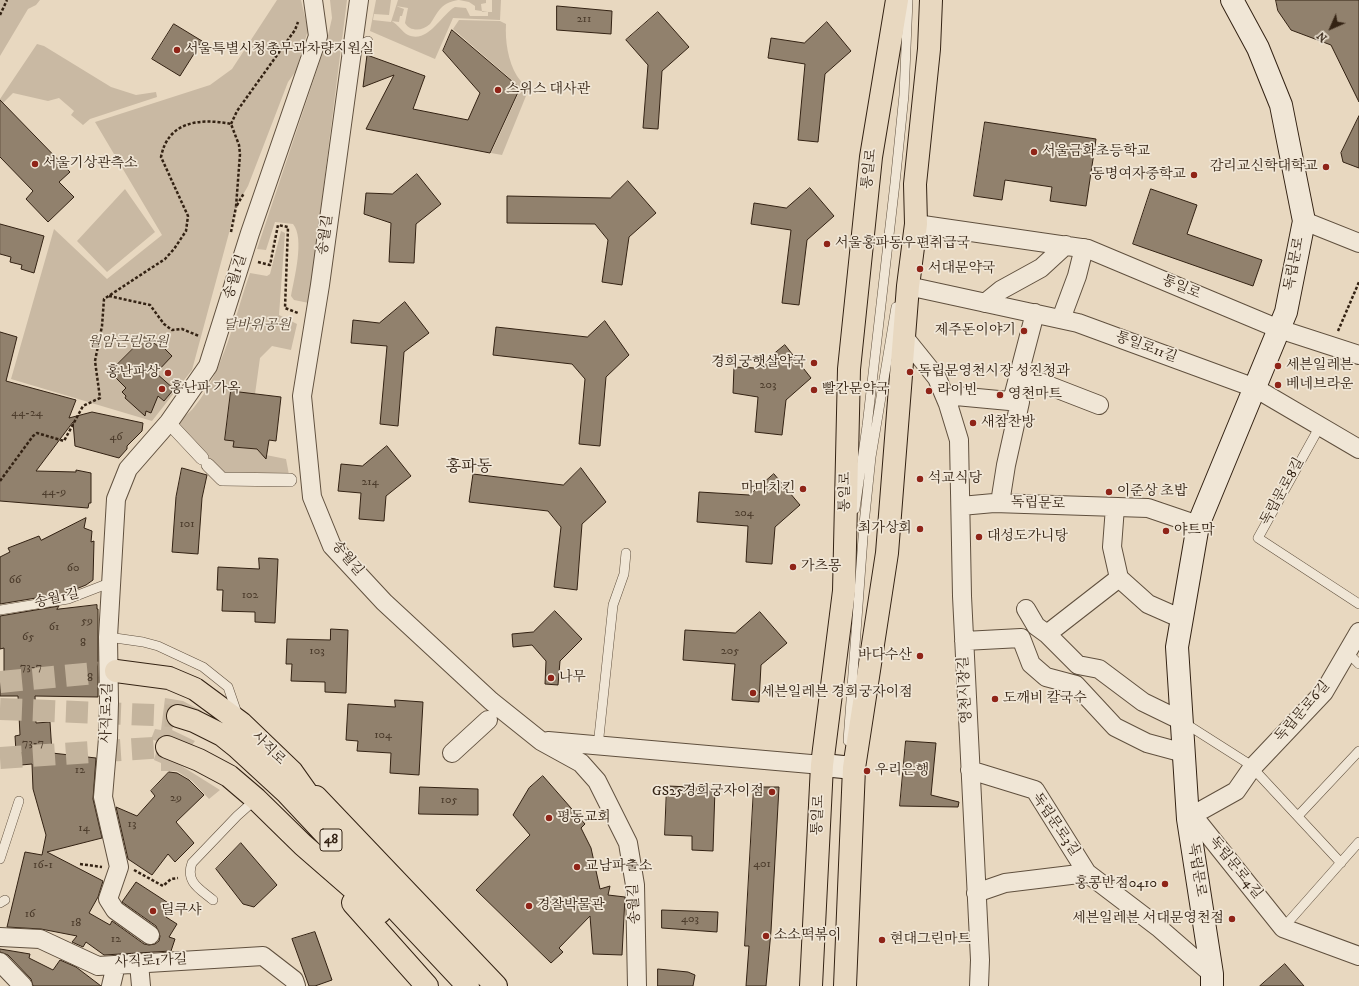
<!DOCTYPE html>
<meta charset="utf-8">
<style>
body{margin:0}
#map{position:relative;width:1359px;height:986px;overflow:hidden;background:#e8d8c0;font-family:"IM FELL DW Pica",serif}
canvas{display:block}
.north{position:absolute;left:1311px;top:8px;width:40px;height:40px;-webkit-text-stroke:3px #f0e6d6;paint-order:stroke;rotate:225deg;font-size:11px;font-weight:700;line-height:16px;text-align:center;color:#332213}
.north::after{content:'';display:block;margin:auto;width:14px;height:18px;background:#332213;clip-path:polygon(50% 0,100% 100%,50% 72%,0 100%)}
</style>
<div id="map">
<canvas width="1359" height="986"></canvas>
<div class="north">N</div>
</div>
<script>
const c = document.querySelector('canvas').getContext('2d');
c.lineJoin = 'round';
function paint(path, color) { c.fillStyle = color; c.fill(path, 'evenodd'); }
function stroke(path, color, width, dash) { c.strokeStyle = color; c.lineWidth = width; c.lineCap = dash ? 'butt' : 'round'; c.setLineDash(dash || []); c.stroke(path); }
function label(font, color, halo, rows, align = 'center') {
  c.font = font + ' "IM FELL DW Pica","Noto Serif KR",serif'; c.lineWidth = 3.5; c.setLineDash([]); c.textBaseline = 'middle'; c.strokeStyle = halo; c.fillStyle = color; for (const [text, x, y, turn = 0] of rows) {
    c.save(); c.translate(x, y); c.rotate((+turn || 0) * Math.PI / 180); c.textAlign = isNaN(turn) ? turn : align; if (halo) c.strokeText(text, 0, 0); c.fillText(text, 0, 0); c.restore();
  }
}
paint(new Path2D(`
 M 0,0 L 40,0 L 36,5 L 28,9 L 0,56 Z
 M 277,0 L 301,0 L 308,30 L 296,71 L 288,82 L 248,186 L 236,207 L 192,370 L 152,421 L 11,379 L 54,229 L 107,279 L 162,235 L 95,122 L 210,85 L 232,69 Z
 M 330,0 L 347,0 L 309,303 L 294,300 L 291,296 C 294,279 305,238 293,224 L 275,222 L 266,250 L 257,249 L 327,40 L 332,18 Z
 M 376,0 L 391,0 L 389,15 L 374,14 L 373,20 L 391,22 L 398,0 L 458,0 C 452,1 446,3 441,8 C 436,13 434,19 430,24 C 423,31 410,32 405,23 L 408,8 L 396,6 L 404,9 L 402,16 L 400,16 L 399,22 L 391,21 C 398,24 402,32 408,35 C 428,44 442,14 455,7 L 466,8 L 470,16 L 488,16 L 488,12 L 475,10 L 475,6 L 469,2 L 459,0 L 486,0 L 486,3 L 481,4 L 482,12 L 492,12 L 492,0 L 501,0 L 500,20 L 453,18 L 435,59 L 370,31 Z
 M 459,20 L 500,21 L 506,24 C 505,41 508,61 517,76 C 520,81 525,85 528,91 L 502,155 L 491,153 L 521,88 L 453,29 Z
 M 37,44 L 44,46 L 111,87 L 136,95 L 156,92 L 157,97 L 90,119 L 83,125 L 71,115 L 74,111 L 59,98 L 48,101 L 13,93 L 0,106 L 0,99 Z
 M 125,189 L 155,232 L 107,272 L 77,241 Z
 M 281,231 L 285,233 L 279,315 L 297,324 L 291,350 L 272,346 L 260,358 L 255,394 L 234,441 L 233,447 L 257,449 L 261,454 L 286,459 L 290,480 L 222,479 L 211,461 L 172,426 C 179,420 189,414 195,406 C 224,371 235,315 250,273 L 267,276 L 270,274 Z
 M 165,698 L 183,701 L 202,711 L 200,715 L 180,707 L 172,730 L 195,741 L 192,745 L 170,737 L 164,755 L 220,790 L 209,799 L 192,781 L 177,771 L 161,771 L 161,763 L 154,760 L 159,742 L 151,739 L 155,729 L 161,730 Z`), '#c9b9a3');
const building = new Path2D(`
 M 1276,0 L 1359,0 L 1359,102 L 1331,45 L 1291,30 L 1278,11 Z
 M 557,6 L 612,11 L 611,34 L 557,30 Z
 M 658,12 L 689,47 L 662,71 L 658,129 L 643,128 L 648,65 L 626,40 Z
 M 827,22 L 851,51 L 825,74 L 818,142 L 798,140 L 805,64 L 768,58 L 771,38 L 804,43 Z
 M 174,24 L 202,41 L 180,76 L 152,59 Z
 M 452,30 L 520,88 L 490,153 L 366,129 L 394,75 L 363,87 L 367,55 L 425,76 L 413,109 L 468,120 L 480,93 L 443,51 Z
 M 0,100 L 70,172 L 59,182 L 74,197 L 48,222 L 26,199 L 33,191 L 0,157 Z
 M 1359,116 L 1359,168 L 1343,162 L 1341,153 Z
 M 985,122 L 1096,139 L 1086,206 L 1050,201 L 1052,187 L 1005,180 L 1002,200 L 974,196 Z
 M 417,174 L 441,204 L 416,224 L 414,263 L 389,262 L 391,223 L 364,214 L 366,193 L 392,194 Z
 M 628,181 L 656,213 L 629,237 L 622,285 L 602,282 L 608,240 L 595,224 L 507,223 L 507,196 L 610,198 Z
 M 810,188 L 834,216 L 807,240 L 799,305 L 782,303 L 791,230 L 751,224 L 754,203 L 786,208 Z
 M 1151,189 L 1197,205 L 1187,234 L 1262,260 L 1253,286 L 1133,244 Z
 M 0,224 L 44,236 L 34,273 L 21,269 L 22,265 L 10,262 L 11,257 L 0,254 Z
 M 405,302 L 429,333 L 404,352 L 398,426 L 380,424 L 387,346 L 351,343 L 353,320 L 379,323 Z
 M 605,321 L 629,355 L 606,377 L 600,446 L 579,444 L 585,379 L 572,364 L 493,355 L 496,327 L 587,337 Z
 M 0,332 L 17,337 L 6,381 L 76,400 L 69,418 L 92,412 L 143,423 L 142,431 L 127,446 L 127,449 L 119,458 L 75,446 L 73,422 L 36,471 L 76,472 L 76,470 L 91,473 L 91,503 L 89,503 L 88,508 L 0,501 Z
 M 146,336 L 160,348 L 162,346 L 172,356 L 156,373 L 174,389 L 164,401 L 158,396 L 151,413 L 146,411 L 145,416 L 125,398 L 126,396 L 122,392 L 126,388 L 110,372 Z
 M 785,345 L 811,378 L 786,400 L 782,435 L 755,432 L 758,397 L 733,393 L 734,367 L 756,368 Z
 M 231,391 L 281,397 L 276,441 L 269,440 L 266,459 L 257,449 L 233,447 L 234,441 L 225,440 Z
 M 387,446 L 411,476 L 386,496 L 384,521 L 359,519 L 361,493 L 338,491 L 341,464 L 362,466 Z
 M 182,468 L 207,475 L 202,498 L 198,554 L 172,552 L 176,497 Z
 M 581,468 L 606,502 L 582,524 L 577,590 L 554,587 L 561,527 L 548,511 L 469,502 L 473,474 L 563,485 Z
 M 774,474 L 800,505 L 775,527 L 772,564 L 746,562 L 748,526 L 697,522 L 699,492 L 749,495 Z
 M 86,518 L 84,528 L 92,531 L 91,542 L 94,541 L 93,580 L 86,585 L 66,593 L 0,604 L 0,557 L 10,552 L 8,548 L 39,536 L 41,540 Z
 M 259,558 L 278,559 L 275,623 L 255,622 L 255,612 L 222,611 L 223,590 L 217,590 L 218,567 L 259,569 Z
 M 97,605 L 97,609 L 98,609 L 98,697 L 35,696 L 36,723 L 50,722 L 52,753 L 96,758 L 93,799 L 102,838 L 47,852 L 103,881 L 98,897 L 89,913 L 110,925 L 112,921 L 144,944 L 149,945 L 155,944 L 159,941 L 160,936 L 156,926 L 122,902 L 136,882 L 173,906 L 166,917 L 177,924 L 169,937 L 175,939 L 171,951 L 104,955 L 86,942 L 83,947 L 72,942 L 77,936 L 41,929 L 7,927 L 25,852 L 42,855 L 46,835 L 33,789 L 32,764 L 21,765 L 21,752 L 16,752 L 15,736 L 20,735 L 18,696 L 0,696 L 0,677 L 4,677 L 4,648 L 0,649 L 0,616 L 59,606 L 57,609 Z
 M 555,611 L 582,639 L 560,661 L 558,685 L 545,684 L 546,661 L 532,645 L 513,647 L 512,634 L 533,632 Z
 M 760,612 L 787,643 L 761,665 L 759,702 L 732,700 L 735,664 L 683,660 L 685,630 L 735,633 Z
 M 331,629 L 348,630 L 346,693 L 325,692 L 325,682 L 291,681 L 292,664 L 286,664 L 287,639 L 330,640 Z
 M 395,700 L 423,702 L 419,775 L 390,773 L 391,753 L 357,751 L 358,741 L 346,740 L 348,704 L 395,707 Z
 M 906,741 L 936,743 L 931,795 L 959,802 L 958,807 L 900,806 Z
 M 169,772 L 177,773 L 189,780 L 204,795 L 176,822 L 194,843 L 175,862 L 168,854 L 152,875 L 128,859 L 116,807 L 137,816 L 155,796 L 151,791 Z
 M 543,776 L 585,824 L 581,828 L 591,848 L 600,889 L 610,886 L 608,895 L 625,897 L 622,955 L 593,954 L 590,916 L 559,948 L 563,952 L 551,963 L 476,890 L 530,835 L 513,815 L 529,788 Z
 M 667,786 L 715,788 L 713,851 L 692,850 L 692,836 L 665,835 Z
 M 420,787 L 478,789 L 478,815 L 419,814 Z
 M 754,787 L 779,787 L 771,931 L 766,986 L 746,986 L 749,946 L 745,946 Z
 M 241,843 L 277,885 L 254,907 L 243,904 L 216,869 Z
 M 662,910 L 718,912 L 717,932 L 662,928 Z
 M 315,932 L 332,980 L 315,986 L 309,986 L 292,939 Z
 M 0,949 L 30,954 L 29,958 L 53,970 L 60,960 L 76,967 L 101,986 L 33,986 L 31,979 L 8,955 L 0,952 Z
 M 1285,964 L 1304,986 L 1260,986 Z
 M 658,969 L 688,972 L 695,975 L 693,986 L 658,986 Z`);
paint(building, '#91816d');
stroke(building, '#332213', 1);
stroke(new Path2D(`
 M 0,682 L 116,671
 M 0,709 L 178,716
 M 0,758 L 167,747`), '#c4b49d', 22, [22, 11]);
const service = new Path2D(`
 M 354,51 L 360,45 L 368,41
 M 1320,426 L 1258,538 L 1359,604
 M 855,509 L 867,426 L 895,183 L 904,95 L 908,0
 M 0,610 L 68,599 L 112,582
 M 108,637 L 143,642 L 158,646 L 203,667 L 228,687 L 238,716
 M 1347,652 L 1359,664
 M 1183,722 L 1249,764 L 1341,863
 M 848,741 L 864,524 L 871,457 L 896,307
 M 598,746 L 613,605 L 624,574 L 626,553
 M 1298,816 L 1359,751
 M 0,859 L 19,801
 M 213,900 C 200,889 185,882 192,863 L 237,816 L 256,799
 M 0,903 L 5,900
 M 1283,928 L 1359,842`);
const pedestrian = new Path2D(`
 M 172,426 L 202,458
 M 208,465 L 222,479 L 290,480`);
const minor = new Path2D(`
 M 359,0 L 320,285 L 302,396 L 312,497 L 332,546 L 384,602 L 491,701 L 541,741 L 581,763 L 597,781 L 628,843 L 635,885 L 637,986
 M 1304,221 L 1359,243
 M 916,224 L 1088,249 L 1279,329 L 1359,355
 M 908,286 L 1078,323 L 1255,388 L 1359,449
 M 985,303 L 1001,290 L 1041,268 L 1066,245
 M 1061,319 L 1077,276 L 1084,248
 M 904,337 L 937,378 L 948,404 L 959,440 L 962,596 L 980,960 L 979,986
 M 1019,374 L 1099,405
 M 945,395 L 1020,402 L 1006,465 L 1000,503
 M 1012,401 L 1035,313
 M 961,506 L 994,503 L 1148,508 L 1198,525
 M 1115,507 L 1112,547 L 1119,578 L 1148,604 L 1182,619
 M 1026,609 L 1036,626 L 1047,634 L 1119,578
 M 1047,634 L 1078,665 L 1099,669 L 1143,702 L 1182,721
 M 964,641 L 1021,638 L 1031,664 L 1046,677 L 1076,685 L 1115,727 L 1147,743 L 1184,753
 M 548,741 L 822,765
 M 452,753 L 488,720
 M 970,770 L 1035,790 L 1087,873 L 1158,927 L 1212,974
 M 1187,808 L 1283,928 L 1359,956
 M 1193,815 L 1236,791 L 1252,768 L 1324,692 L 1359,632
 M 976,893 L 1005,883 L 1087,873
 M 150,935 L 115,910 L 108,899 L 119,867 L 103,797 L 108,738 L 109,703 L 108,637 L 116,499 L 128,469 L 169,422 L 208,366 L 250,233 L 318,36 L 313,0
 M 0,937 L 40,939 L 98,966 L 263,956 L 294,980 L 296,986
 M 0,962 L 23,986
 M 139,963 L 141,986
 M 111,986 L 116,965`);
const secondary = new Path2D(`
 M 822,765 L 854,768
 M 1212,986 L 1212,974 L 1188,819 L 1177,647 L 1198,525 L 1286,312 L 1304,221 L 1281,105 L 1258,48 L 1232,0`);
const primary = new Path2D(`
 M 116,671 L 169,678 L 195,689 L 241,723 L 292,772 L 321,813
 M 178,716 L 194,721 L 222,735 L 237,747 L 287,793 L 468,986
 M 167,747 L 199,760 L 229,776 L 256,799 L 303,845 L 380,912
 M 316,797 L 496,986
 M 353,903 L 427,986
 M 811,986 L 822,765 L 844,591 L 849,369 L 871,157 L 897,0
 M 845,986 L 854,768 L 887,553 L 908,286 L 916,224 L 915,184 L 929,49 L 931,0`);
stroke(service, '#60503e', 10);
stroke(pedestrian, '#60503e', 14);
stroke(minor, '#60503e', 20);
stroke(secondary, '#332213', 24);
stroke(primary, '#332213', 24);
stroke(new Path2D(`
 M 0,15 L 7,0
 M 231,124 L 237,111 L 295,30 L 298,22
 M 231,232 L 236,207
 M 258,262 L 270,265 L 278,225 L 288,227 L 285,308 L 298,313
 M 109,296 L 150,305 L 164,324 L 172,330 L 182,329 L 199,336
 M 1338,331 L 1359,282
 M 0,481 L 33,436 L 37,433 L 64,441 L 83,406 L 100,398 L 95,361 L 102,326 L 104,299 L 165,259 L 174,249 L 186,231 L 188,216 L 161,157 C 168,121 200,118 231,124 L 239,145 L 240,154 L 236,207 L 244,193
 M 80,864 L 102,867
 M 134,870 L 163,886 L 171,879 L 178,878`), '#332213', 2.5, [3, 2]);
stroke(service, '#f0e6d6', 9);
stroke(pedestrian, '#f0e6d6', 13);
stroke(minor, '#f0e6d6', 18);
stroke(secondary, '#f0e6d6', 22);
stroke(primary, '#e8d8c0', 22);
for (const [x, y, r, color] of [
 [177,50,4,"#8f2418"],
 [498,90,4,"#8f2418"],
 [1034,152,4,"#8f2418"],
 [35,164,4,"#8f2418"],
 [1326,167,4,"#8f2418"],
 [1194,175,4,"#8f2418"],
 [827,244,4,"#8f2418"],
 [920,269,4,"#8f2418"],
 [1024,331,4,"#8f2418"],
 [814,363,4,"#8f2418"],
 [1278,366,4,"#8f2418"],
 [910,372,4,"#8f2418"],
 [168,373,4,"#8f2418"],
 [1278,385,4,"#8f2418"],
 [162,389,4,"#8f2418"],
 [814,390,4,"#8f2418"],
 [929,391,4,"#8f2418"],
 [1000,395,4,"#8f2418"],
 [973,423,4,"#8f2418"],
 [920,479,4,"#8f2418"],
 [803,489,4,"#8f2418"],
 [1109,492,4,"#8f2418"],
 [920,529,4,"#8f2418"],
 [1166,531,4,"#8f2418"],
 [979,537,4,"#8f2418"],
 [793,567,4,"#8f2418"],
 [920,656,4,"#8f2418"],
 [551,678,4,"#8f2418"],
 [753,693,4,"#8f2418"],
 [995,699,4,"#8f2418"],
 [867,771,4,"#8f2418"],
 [772,792,4,"#8f2418"],
 [549,818,4,"#8f2418"],
 [577,867,4,"#8f2418"],
 [1165,884,4,"#8f2418"],
 [529,906,4,"#8f2418"],
 [153,911,4,"#8f2418"],
 [1232,919,4,"#8f2418"],
 [766,936,4,"#8f2418"],
 [882,940,4,"#8f2418"]
]) { const dot = new Path2D(); dot.arc(x, y, r, 0, 2 * Math.PI); c.fillStyle = color; c.fill(dot); stroke(dot, '#f0e6d6', 1.5); }
label('12px', '#4a3a2a', null, [
 ["211",584,20],
 ["203",768,386],
 ["44-24",27,414],
 ["46",116,438],
 ["214",370,483],
 ["44-9",54,493],
 ["204",744,514],
 ["101",187,525],
 ["60",73,569],
 ["66",15,581],
 ["102",250,596],
 ["59",87,622],
 ["61",54,628],
 ["65",28,638],
 ["8",83,644],
 ["103",317,652],
 ["205",730,652],
 ["73-7",31,668],
 ["8",90,679],
 ["104",383,736],
 ["73-7",33,744],
 ["12",80,771],
 ["29",176,799],
 ["105",449,801],
 ["13",132,825],
 ["14",84,829],
 ["401",762,865],
 ["16-1",43,866],
 ["16",30,915],
 ["403",690,920],
 ["18",76,924],
 ["12",116,940]
]);
for (const [x, y, w] of [
 [331,840,22]
]) { const box = new Path2D(); box.roundRect(x - w / 2, y - 11, w, 22, 3); c.fillStyle = '#f0e6d6'; c.fill(box); stroke(box, '#332213', 1); }
label('bold 13px', '#332213', null, [
 ["48",331,840]
]);
label('14px', '#332213', '#f0e6d6', [
 ["서울특별시청총무과차량지원실",185,50],
 ["스위스 대사관",506,90],
 ["서울금화초등학교",1042,152],
 ["서울기상관측소",43,164],
 ["감리교신학대학교",1318,167,"right"],
 ["동명여자중학교",1186,175,"right"],
 ["서울홍파동우편취급국",835,244],
 ["서대문약국",928,269],
 ["제주돈이야기",1016,331,"right"],
 ["경희궁햇살약국",806,363,"right"],
 ["세븐일레븐",1286,366],
 ["독립문영천시장 성진청과",918,372],
 ["홍난파상",160,373,"right"],
 ["베네브라운",1286,385],
 ["홍난파 가옥",170,389],
 ["빨간문약국",822,390],
 ["라이빈",937,391],
 ["영천마트",1008,395],
 ["새참찬방",981,423],
 ["석교식당",928,479],
 ["마마치킨",795,489,"right"],
 ["이준상 초밥",1117,492],
 ["최가상회",912,529,"right"],
 ["야트막",1174,531],
 ["대성도가니탕",987,537],
 ["가츠몽",801,567],
 ["바다수산",912,656,"right"],
 ["나무",559,678],
 ["세븐일레븐 경희궁자이점",761,693],
 ["도깨비 칼국수",1003,699],
 ["우리은행",875,771],
 ["GS25경희궁자이점",764,792,"right"],
 ["평동교회",557,818],
 ["교남파출소",585,867],
 ["홍콩반점0410",1157,884,"right"],
 ["경찰박물관",537,906],
 ["딜쿠샤",161,911],
 ["세븐일레븐 서대문영천점",1224,919,"right"],
 ["소소떡볶이",774,936],
 ["현대그린마트",890,940]
], 'left');
label('14px', '#332213', '#f0e6d6', [
 ["통일로",870,169,-83],
 ["송월길",326,235,-82],
 ["독립문로",1295,264,-79],
 ["송월1길",236,277,-72],
 ["통일로",1181,288,23],
 ["통일로11길",1146,348,20],
 ["통일로",846,492,-89],
 ["독립문로8길",1283,492,-61],
 ["독립문로",1038,504,2],
 ["송월길",347,559,50],
 ["송월1길",57,599,-13],
 ["영천시장길",966,690,-93],
 ["독립문로6길",1303,712,-49],
 ["사직로2길",108,713,-89],
 ["사직로",268,749,44],
 ["통일로",819,815,-87],
 ["독립문로3길",1055,825,56],
 ["독립문로4길",1235,868,51],
 ["독립문로",1196,870,81],
 ["송월길",635,904,-93],
 ["사직로1가길",151,962,-3]
]);
label('italic 14px', '#584837', '#f0e6d6', [
 ["달바위공원",257,326],
 ["월암근린공원",128,343]
]);
label('16px', '#332213', '#f0e6d6', [
 ["홍파동",469,468]
]);
</script>
